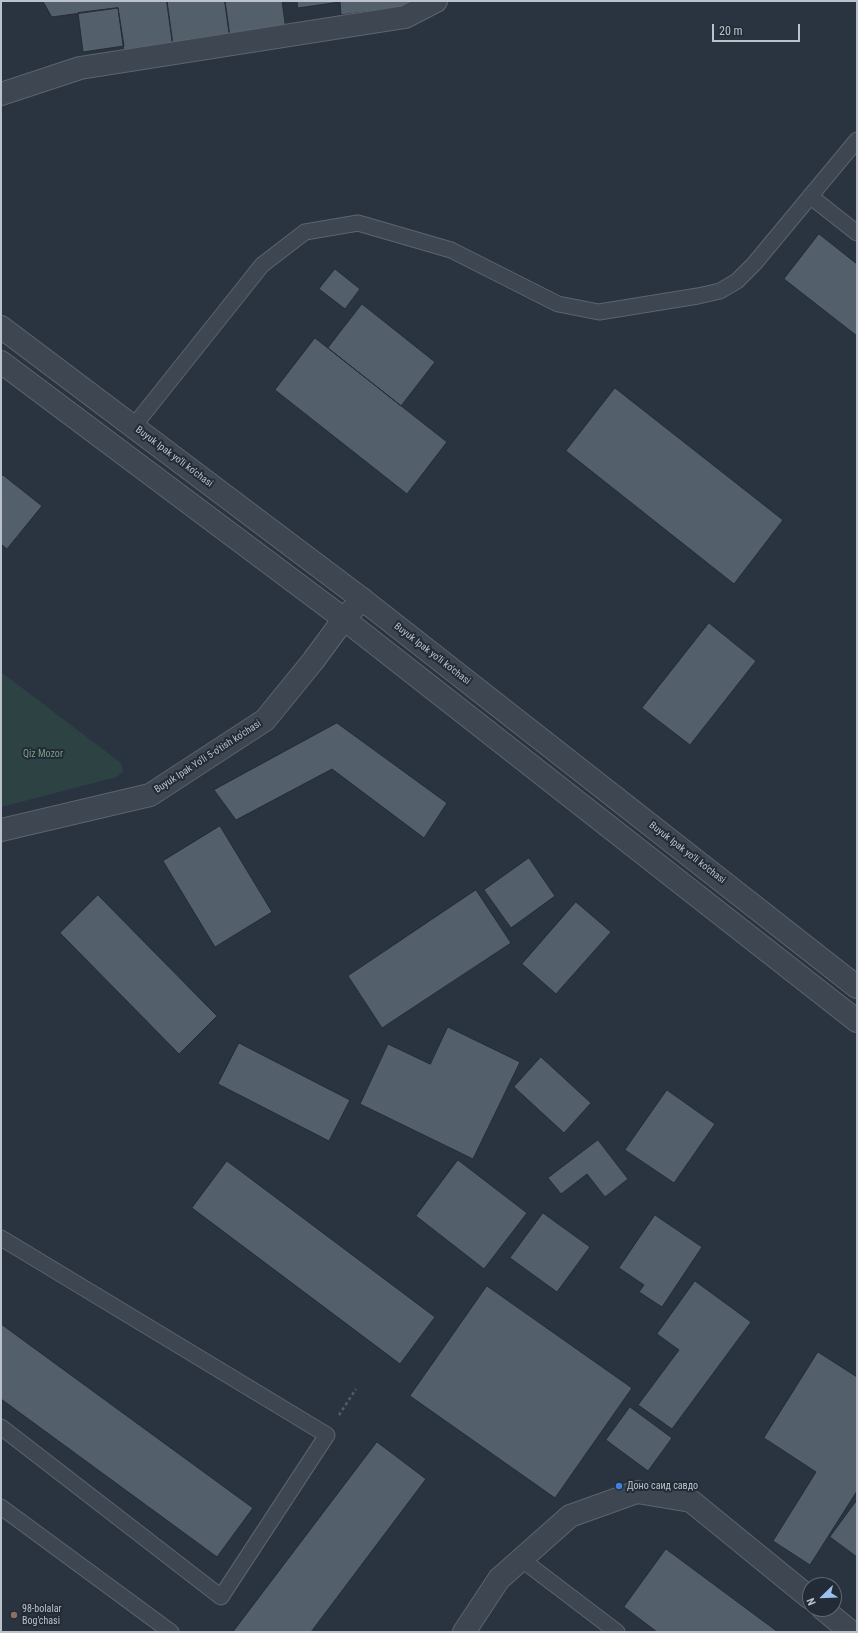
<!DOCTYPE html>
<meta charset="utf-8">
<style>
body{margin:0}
#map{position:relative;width:858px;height:1633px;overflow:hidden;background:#2a3441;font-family:"Roboto Condensed",sans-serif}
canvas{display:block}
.frame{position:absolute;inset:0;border:2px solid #bbc2cb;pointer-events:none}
.north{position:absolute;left:802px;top:1577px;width:40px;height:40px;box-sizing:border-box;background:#222b36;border:1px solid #5f6772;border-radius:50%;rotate:247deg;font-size:11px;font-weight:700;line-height:16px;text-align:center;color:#bbc2cb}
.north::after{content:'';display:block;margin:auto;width:14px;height:18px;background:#9bbfef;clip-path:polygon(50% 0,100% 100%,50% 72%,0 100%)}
.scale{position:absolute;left:712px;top:24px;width:88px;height:18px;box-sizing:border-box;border:2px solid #bbc2cb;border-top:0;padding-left:5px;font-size:12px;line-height:14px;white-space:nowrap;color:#bbc2cb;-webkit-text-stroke:3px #222b36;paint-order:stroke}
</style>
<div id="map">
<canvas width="858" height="1633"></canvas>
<div class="frame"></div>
<div class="north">N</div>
<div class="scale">20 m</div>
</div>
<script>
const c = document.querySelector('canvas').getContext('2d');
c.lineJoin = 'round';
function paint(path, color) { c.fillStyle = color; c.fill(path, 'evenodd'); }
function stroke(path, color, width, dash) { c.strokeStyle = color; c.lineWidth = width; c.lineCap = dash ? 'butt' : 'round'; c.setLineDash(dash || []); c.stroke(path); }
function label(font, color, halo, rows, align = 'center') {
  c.font = font + ' "Roboto Condensed",sans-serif'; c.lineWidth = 4; c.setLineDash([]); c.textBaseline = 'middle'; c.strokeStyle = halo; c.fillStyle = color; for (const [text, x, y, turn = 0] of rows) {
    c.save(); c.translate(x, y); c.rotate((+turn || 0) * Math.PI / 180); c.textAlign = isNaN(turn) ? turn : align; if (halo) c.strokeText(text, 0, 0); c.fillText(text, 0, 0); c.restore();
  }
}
paint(new Path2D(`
 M 1,672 L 121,763 L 123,771 L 117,777 L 1,807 Z`), '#2d4243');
const building = new Path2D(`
 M 43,1 L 167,1 L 173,45 L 124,52 L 118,8 L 52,17 Z
 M 167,1 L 225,1 L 230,37 L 173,45 Z
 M 225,1 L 282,1 L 286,30 L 230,37 Z
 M 297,1 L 410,1 L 411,6 L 341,15 L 340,2 L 298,8 Z
 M 118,8 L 124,46 L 83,52 L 78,13 Z
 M 819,234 L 857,264 L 857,336 L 784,279 Z
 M 335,269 L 360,289 L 345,309 L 319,289 Z
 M 362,304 L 435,362 L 401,406 L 328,348 Z
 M 315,338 L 447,442 L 407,494 L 275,390 Z
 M 615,388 L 783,520 L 734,584 L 566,451 Z
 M 3,475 L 42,506 L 7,549 L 1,544 L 1,477 Z
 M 709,623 L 756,661 L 690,745 L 642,708 Z
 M 337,723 L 447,803 L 424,838 L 332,769 L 236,820 L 214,790 Z
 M 220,826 L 272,912 L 215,947 L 163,861 Z
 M 529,858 L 555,896 L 511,928 L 484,890 Z
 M 476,890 L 511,943 L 382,1028 L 348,976 Z
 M 98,895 L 217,1016 L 179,1054 L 60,933 Z
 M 576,902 L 611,932 L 556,994 L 522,964 Z
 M 448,1027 L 520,1062 L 473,1159 L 360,1104 L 388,1044 L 430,1064 Z
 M 239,1043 L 350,1100 L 329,1141 L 218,1084 Z
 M 541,1057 L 591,1103 L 564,1133 L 514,1087 Z
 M 667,1090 L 715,1124 L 674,1183 L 625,1150 Z
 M 598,1140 L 628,1179 L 605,1197 L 587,1174 L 561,1194 L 548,1178 Z
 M 458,1160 L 527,1213 L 484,1269 L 416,1216 Z
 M 227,1161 L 435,1317 L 400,1364 L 192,1208 Z
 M 543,1213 L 590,1247 L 557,1292 L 510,1258 Z
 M 655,1215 L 702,1247 L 662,1307 L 639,1292 L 644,1285 L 619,1268 Z
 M 695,1281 L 751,1322 L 672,1429 L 638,1405 L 679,1350 L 657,1334 Z
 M 487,1286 L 632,1388 L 555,1498 L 410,1396 Z
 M 1,1324 L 253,1508 L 217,1557 L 1,1399 Z
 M 818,1352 L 857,1377 L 857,1491 L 810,1565 L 773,1541 L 816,1472 L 764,1438 Z
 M 630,1407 L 672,1438 L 648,1471 L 606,1440 Z
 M 377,1442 L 426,1479 L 311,1632 L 233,1632 Z
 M 857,1500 L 857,1557 L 830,1537 Z
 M 666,1549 L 778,1632 L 657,1632 L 624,1607 Z`);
paint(building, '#535f6b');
stroke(building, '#242d38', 1);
const service = new Path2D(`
 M 810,196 L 857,233
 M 133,427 L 262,265 L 305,232 L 358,223 L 451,250 L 558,304 L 599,312 L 698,296 L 720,291 L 737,281 L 754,264 L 857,140
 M 1,1238 L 327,1435 L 221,1597 L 1,1427
 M 1,1507 L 171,1632
 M 521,1559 L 617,1632`);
const minor = new Path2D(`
 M 1,94 L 80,68 L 405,17 L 436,1
 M 1,830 L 150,795 L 265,720 L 313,661 L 344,619 L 362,599
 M 823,1609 L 851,1632
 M 464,1632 L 499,1579 L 570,1516 L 637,1492 L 691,1501 L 810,1598`);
const tertiary = new Path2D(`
 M 1,327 L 362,599 L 857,987
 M 1,362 L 344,619 L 857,1021`);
stroke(service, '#5c646e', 17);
stroke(minor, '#5c646e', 24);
stroke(tertiary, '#5c646e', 24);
stroke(new Path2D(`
 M 339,1415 L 356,1389`), '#4c5f61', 2.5, [3, 3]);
stroke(service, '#3e4651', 15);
stroke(minor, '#3e4651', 22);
stroke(tertiary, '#3e4651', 22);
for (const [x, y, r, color] of [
 [619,1486,4,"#3f7fe0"],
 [14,1615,4,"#8d6e63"]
]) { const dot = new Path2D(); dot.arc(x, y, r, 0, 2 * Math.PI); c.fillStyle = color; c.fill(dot); stroke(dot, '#222b36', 1.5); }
label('10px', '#bbc2cb', '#222b36', [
 ["Buyuk Ipak yo'li ko'chasi",174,457,37],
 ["Buyuk Ipak yo'li ko'chasi",432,654,38],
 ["Buyuk Ipak Yo'li 5-o'tish ko'chasi",208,757,-33],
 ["Buyuk Ipak yo'li ko'chasi",687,853,38]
]);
label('10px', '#7b9e82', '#222b36', [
 ["Qiz Mozor",43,754]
]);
label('10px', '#bbc2cb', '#222b36', [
 ["Доно саид савдо",627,1486],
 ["98-bolalar",22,1609],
 ["Bog'chasi",22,1621]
], 'left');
</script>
